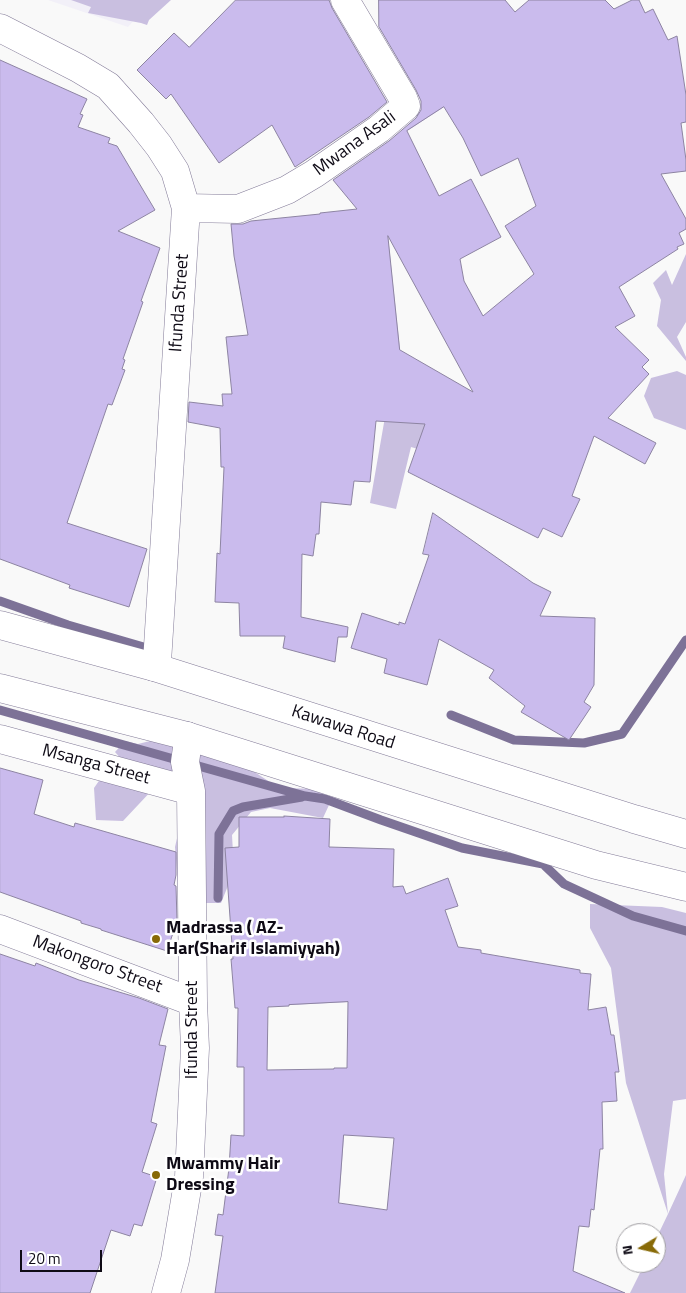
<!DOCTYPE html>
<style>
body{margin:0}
#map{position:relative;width:686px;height:1293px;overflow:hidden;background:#f9f9f9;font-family:"Titillium Web",sans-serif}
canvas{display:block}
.north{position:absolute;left:616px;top:1223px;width:50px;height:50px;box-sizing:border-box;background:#fff;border:1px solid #9f9da1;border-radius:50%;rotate:261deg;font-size:14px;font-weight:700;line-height:20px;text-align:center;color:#0e0a15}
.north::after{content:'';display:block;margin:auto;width:18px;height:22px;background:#886a07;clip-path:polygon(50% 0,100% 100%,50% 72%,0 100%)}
.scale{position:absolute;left:20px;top:1250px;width:82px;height:22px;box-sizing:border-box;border:2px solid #0e0a15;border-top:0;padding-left:6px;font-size:15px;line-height:18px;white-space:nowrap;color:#0e0a15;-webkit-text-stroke:4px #fff;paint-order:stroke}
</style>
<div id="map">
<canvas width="686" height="1293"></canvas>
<div class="north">N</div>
<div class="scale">20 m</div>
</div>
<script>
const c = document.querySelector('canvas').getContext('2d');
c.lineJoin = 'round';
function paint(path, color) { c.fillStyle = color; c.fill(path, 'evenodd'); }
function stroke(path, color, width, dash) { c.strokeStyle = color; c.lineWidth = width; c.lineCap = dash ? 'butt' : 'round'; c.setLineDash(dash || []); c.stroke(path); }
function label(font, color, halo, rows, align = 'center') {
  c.font = font + ' "Titillium Web",sans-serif'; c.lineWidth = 5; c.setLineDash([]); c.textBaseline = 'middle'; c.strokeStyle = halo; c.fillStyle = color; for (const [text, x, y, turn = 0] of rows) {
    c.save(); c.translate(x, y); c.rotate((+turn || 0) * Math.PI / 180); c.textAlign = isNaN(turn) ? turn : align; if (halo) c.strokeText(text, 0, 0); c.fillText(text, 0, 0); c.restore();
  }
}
paint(new Path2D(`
 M 48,0 L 152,0 L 128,27 Z`), '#f2f0f8');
paint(new Path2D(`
 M 71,0 L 171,0 L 149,20 L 147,25 L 141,23 L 88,13 L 91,7 Z
 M 686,254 L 686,322 L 677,337 L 686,357 L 686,361 L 657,326 L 661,300 L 653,283 L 666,270 L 672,285 Z
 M 406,360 L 452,459 L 411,447 L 396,509 L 370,503 L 385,417 Z
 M 677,371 L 686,375 L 686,430 L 654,418 L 644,396 L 651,378 Z
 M 154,740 L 253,771 L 279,788 L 322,789 L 329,805 L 323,818 L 270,808 L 251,812 L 232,835 L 234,871 L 221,903 L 192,903 L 178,882 L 175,847 L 180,825 L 191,808 L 154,788 L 123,821 L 96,820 L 94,788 L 112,762 L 129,768 L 115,752 L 125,741 L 138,744 Z
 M 590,904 L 662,907 L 686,913 L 686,1099 L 673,1101 L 664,1174 L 668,1214 L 686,1175 L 686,1293 L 630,1293 L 645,1263 L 656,1263 L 656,1239 L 668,1214 L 626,1083 L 611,968 L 590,928 Z`), '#c9bfe0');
stroke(new Path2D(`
 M 0,601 L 68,625 L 154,650
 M 0,710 L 305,796 L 325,799 L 381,820 L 462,848 L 543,864 L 564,884 L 633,916 L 686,931
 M 451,715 L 514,740 L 584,743 L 622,734 L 686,640
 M 218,898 L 219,834 L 233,811 L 243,807 L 302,797`), '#7d7297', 9);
const building = new Path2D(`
 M 236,0 L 329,0 L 332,8 L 387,102 L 369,117 L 295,167 L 272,125 L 219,163 L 171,94 L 166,99 L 137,70 L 174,33 L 189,47 Z
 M 379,0 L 505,0 L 515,12 L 529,0 L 605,0 L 614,9 L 632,0 L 639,0 L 645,13 L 653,9 L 668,40 L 677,36 L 686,95 L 686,122 L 681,123 L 686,160 L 686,171 L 661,174 L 686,219 L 686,229 L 679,233 L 684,244 L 677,247 L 678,249 L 619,287 L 635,316 L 615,327 L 649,360 L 642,367 L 649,374 L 608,418 L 656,443 L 645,464 L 594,436 L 572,496 L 580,499 L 562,537 L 543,528 L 538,538 L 408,472 L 425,424 L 376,421 L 370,482 L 354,481 L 351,505 L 321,502 L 319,534 L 316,534 L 313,556 L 302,554 L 301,617 L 348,627 L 347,637 L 338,637 L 335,662 L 283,648 L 285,636 L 240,636 L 239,603 L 215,602 L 217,553 L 220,554 L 224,467 L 221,467 L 220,428 L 188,422 L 189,402 L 223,406 L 222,394 L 232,394 L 226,337 L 248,335 L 234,256 L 231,224 L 243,224 L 251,221 L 320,214 L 320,213 L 357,209 L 333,180 L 389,141 L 416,118 L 421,110 L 421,101 L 416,90 L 379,27 ZM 444,107 L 463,138 L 481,176 L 518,158 L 536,206 L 505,226 L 534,274 L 483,316 L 464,281 L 460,259 L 501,237 L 471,179 L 439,196 L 407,131 ZM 388,236 L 473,392 L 400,350 Z
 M 0,60 L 87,99 L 80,114 L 83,115 L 78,127 L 110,138 L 108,143 L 117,146 L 155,210 L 118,231 L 160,248 L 141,301 L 143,302 L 123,359 L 125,360 L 122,369 L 125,370 L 112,405 L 108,404 L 67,523 L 147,549 L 129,607 L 69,588 L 70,585 L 0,559 Z
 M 433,513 L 533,583 L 551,592 L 540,616 L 595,618 L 594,685 L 584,702 L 591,707 L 569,740 L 521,712 L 525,706 L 489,678 L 494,670 L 439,639 L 427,685 L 384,673 L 387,659 L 351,648 L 362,613 L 399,625 L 399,622 L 405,624 L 429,555 L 423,554 Z
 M 0,768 L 43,780 L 34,814 L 74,827 L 75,823 L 176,852 L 176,875 L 174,885 L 176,886 L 177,921 L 167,951 L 101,930 L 101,929 L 81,923 L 81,921 L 0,892 Z
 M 284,816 L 330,819 L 329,847 L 394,849 L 393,887 L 403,886 L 406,894 L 448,878 L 458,906 L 445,910 L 458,947 L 481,950 L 481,953 L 580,970 L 580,973 L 591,974 L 588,1010 L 606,1007 L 611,1035 L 614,1035 L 619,1072 L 615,1072 L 617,1101 L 602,1102 L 603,1149 L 600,1149 L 594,1210 L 591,1209 L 589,1227 L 579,1226 L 573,1271 L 625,1293 L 215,1293 L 223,1236 L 215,1235 L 218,1214 L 223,1215 L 229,1168 L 231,1135 L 244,1136 L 244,1067 L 237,1067 L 238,1008 L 235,1008 L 231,959 L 233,959 L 225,848 L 239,847 L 239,817 L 284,817 ZM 348,1002 L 347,1068 L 334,1068 L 334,1069 L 267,1070 L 268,1007 L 289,1006 L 289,1005 ZM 344,1135 L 394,1138 L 387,1210 L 339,1203 Z
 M 0,954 L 35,966 L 36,963 L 79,980 L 139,998 L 168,1009 L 159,1045 L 166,1046 L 151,1122 L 157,1124 L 142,1172 L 157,1177 L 142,1226 L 134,1224 L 130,1236 L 111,1230 L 90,1293 L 0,1293 Z`);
paint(building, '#cabbed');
stroke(building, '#8d84a2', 1);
const minor = new Path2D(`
 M 0,28 L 78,68 L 108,86 L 141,123 L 159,146 L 175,171 L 186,208 L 157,662 L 154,667
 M 186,208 L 238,209 L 287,190 L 314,174 L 379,129 L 406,106 L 403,98 L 345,0
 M 0,739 L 191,791
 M 0,929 L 193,1002
 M 166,1293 L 175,1260 L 189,1177 L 195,1048 L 193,1002 L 191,791 L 185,762 L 187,748 L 187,736`);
const major = new Path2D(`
 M 0,625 L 154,667 L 634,819 L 686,834
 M 0,688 L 187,736 L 596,865 L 686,887`);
stroke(minor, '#837b98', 29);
stroke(major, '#837b98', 29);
stroke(minor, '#fff', 28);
stroke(major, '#fff', 28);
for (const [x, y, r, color] of [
 [156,939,5,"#886a07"],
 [156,1175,5,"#886a07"]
]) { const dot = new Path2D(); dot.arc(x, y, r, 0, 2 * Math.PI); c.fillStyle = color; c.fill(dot); stroke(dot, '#fff', 2); }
label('18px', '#0e0a15', '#fff', [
 ["Mwana Asali",355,144,-36],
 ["Ifunda Street",180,303,-86],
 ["Kawawa Road",343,728,18],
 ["Msanga Street",96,765,15],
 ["Makongoro Street",97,965,20],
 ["Ifunda Street",193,1030,-90]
]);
label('bold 18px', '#0e0a15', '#fff', [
 ["Madrassa ( AZ-",166,929],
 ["Har(Sharif Islamiyyah)",166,950],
 ["Mwammy Hair",166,1165],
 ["Dressing",166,1186]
], 'left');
</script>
